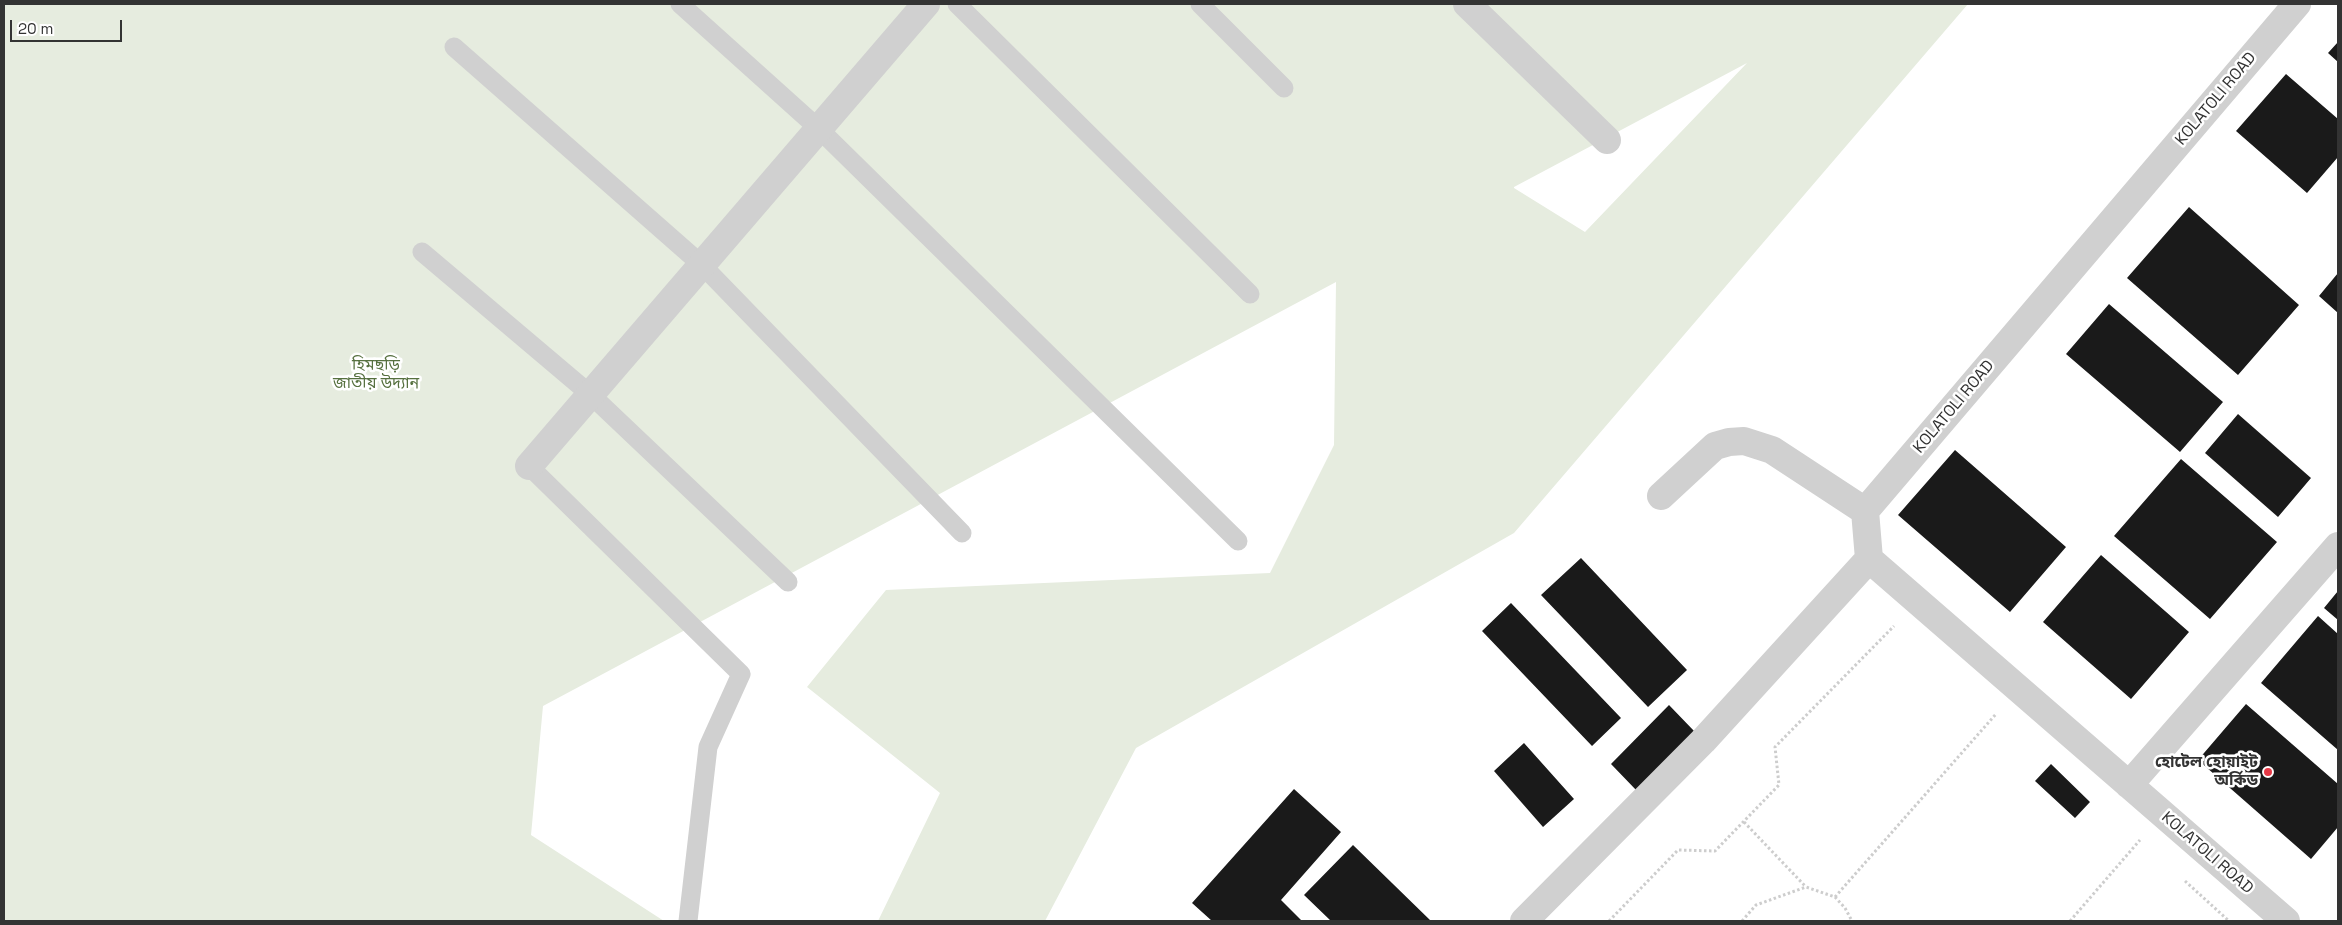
<!DOCTYPE html>
<meta charset="utf-8">
<style>
body{margin:0}
#map{position:relative;width:2342px;height:925px;overflow:hidden;background:#fff;font-family:"Space Grotesk",sans-serif}
canvas{display:block}
.frame{position:absolute;inset:0;border:5px solid #333;pointer-events:none}
.scale{position:absolute;left:10px;top:20px;width:112px;height:22px;box-sizing:border-box;border:2px solid #333;border-top:0;padding-left:6px;font-size:15px;line-height:18px;white-space:nowrap;color:#333;-webkit-text-stroke:4px #fff;paint-order:stroke}
</style>
<div id="map">
<canvas width="2342" height="925"></canvas>
<div class="frame"></div>
<div class="scale">20 m</div>
</div>
<script>
const c = document.querySelector('canvas').getContext('2d');
c.lineJoin = 'round';
function paint(path, color) { c.fillStyle = color; c.fill(path, 'evenodd'); }
function stroke(path, color, width, dash) { c.strokeStyle = color; c.lineWidth = width; c.lineCap = dash ? 'butt' : 'round'; c.setLineDash(dash || []); c.stroke(path); }
function label(font, color, halo, rows, align = 'center') {
  c.font = font + ' "Space Grotesk","Noto Sans Bengali",sans-serif'; c.lineWidth = 5; c.setLineDash([]); c.textBaseline = 'middle'; c.strokeStyle = halo; c.fillStyle = color; for (const [text, x, y, turn = 0] of rows) {
    c.save(); c.translate(x, y); c.rotate((+turn || 0) * Math.PI / 180); c.textAlign = isNaN(turn) ? turn : align; if (halo) c.strokeText(text, 0, 0); c.fillText(text, 0, 0); c.restore();
  }
}
paint(new Path2D(`
 M 4,4 L 1968,4 L 1514,533 L 1136,748 L 1045,921 L 878,921 L 940,793 L 807,687 L 886,590 L 1270,573 L 1334,445 L 1336,282 L 543,706 L 531,835 L 664,921 L 4,921 ZM 1747,63 L 1585,232 L 1514,188 L 1514,187 Z`), '#e6ecdf');
paint(new Path2D(`
 M 2338,42 L 2338,62 L 2328,53 Z
 M 2286,74 L 2338,119 L 2338,157 L 2307,193 L 2236,131 Z
 M 2189,207 L 2299,305 L 2238,375 L 2127,278 Z
 M 2338,273 L 2338,313 L 2319,296 Z
 M 2109,304 L 2223,402 L 2180,452 L 2066,354 Z
 M 2238,414 L 2311,478 L 2278,517 L 2205,453 Z
 M 1955,450 L 2066,547 L 2010,612 L 1898,515 Z
 M 2181,459 L 2277,542 L 2210,619 L 2114,536 Z
 M 2101,555 L 2189,632 L 2131,699 L 2043,622 Z
 M 1581,558 L 1687,670 L 1648,707 L 1541,595 Z
 M 2338,591 L 2338,620 L 2324,608 Z
 M 1511,603 L 1621,718 L 1592,746 L 1482,631 Z
 M 2318,616 L 2338,634 L 2338,750 L 2261,683 Z
 M 2246,704 L 2338,784 L 2338,827 L 2311,859 L 2198,760 Z
 M 1669,705 L 1695,732 L 1637,791 L 1611,764 Z
 M 1524,743 L 1574,799 L 1543,827 L 1494,771 Z
 M 2051,764 L 2090,802 L 2075,818 L 2035,781 Z
 M 1294,789 L 1341,832 L 1281,900 L 1302,921 L 1212,921 L 1192,903 Z
 M 1353,845 L 1431,921 L 1331,921 L 1304,895 Z`), '#1a1a1a');
stroke(new Path2D(`
 M 1744,822 L 1806,887
 M 2185,881 L 2229,921
 M 1835,897 L 1996,714
 M 1609,921 L 1678,850 L 1715,851 L 1779,785 L 1775,747 L 1894,626
 M 1742,921 L 1756,905 L 1806,887 L 1835,897 L 1845,908 L 1852,921
 M 2070,921 L 2140,840`), '#cdcdcd', 3, [2.5, 2.5]);
stroke(new Path2D(`
 M 680,4 L 819,129 L 1238,541
 M 957,4 L 1250,294
 M 1200,4 L 1284,88
 M 454,47 L 702,265 L 962,533
 M 422,252 L 591,395 L 788,582
 M 529,466 L 741,674 L 708,747 L 688,921`), '#d0d0d0', 19);
stroke(new Path2D(`
 M 1467,4 L 1607,140
 M 529,466 L 926,4
 M 1661,496 L 1715,446 L 1729,442 L 1744,441 L 1772,450 L 1865,511
 M 2129,785 L 2338,546
 M 1524,921 L 1703,741 L 1869,559
 M 2286,921 L 1869,559 L 1865,511 L 2297,4`), '#d0d0d0', 28);
for (const [x, y, r, color] of [
 [2268,772,5,"#e63946"]
]) { const dot = new Path2D(); dot.arc(x, y, r, 0, 2 * Math.PI); c.fillStyle = color; c.fill(dot); stroke(dot, '#fff', 2); }
label('16px', '#333', '#fff', [
 ["KOLATOLI ROAD",2216,99,-50],
 ["KOLATOLI ROAD",1954,407,-50],
 ["KOLATOLI ROAD",2207,853,41]
]);
label('16px', '#56703f', '#fff', [
 ["হিমছড়ি",376,366],
 ["জাতীয় উদ্যান",376,384]
]);
label('bold 16px', '#333', '#fff', [
 ["হোটেল হোয়াইট",2258,763],
 ["অর্কিড",2258,781]
], 'right');
</script>
